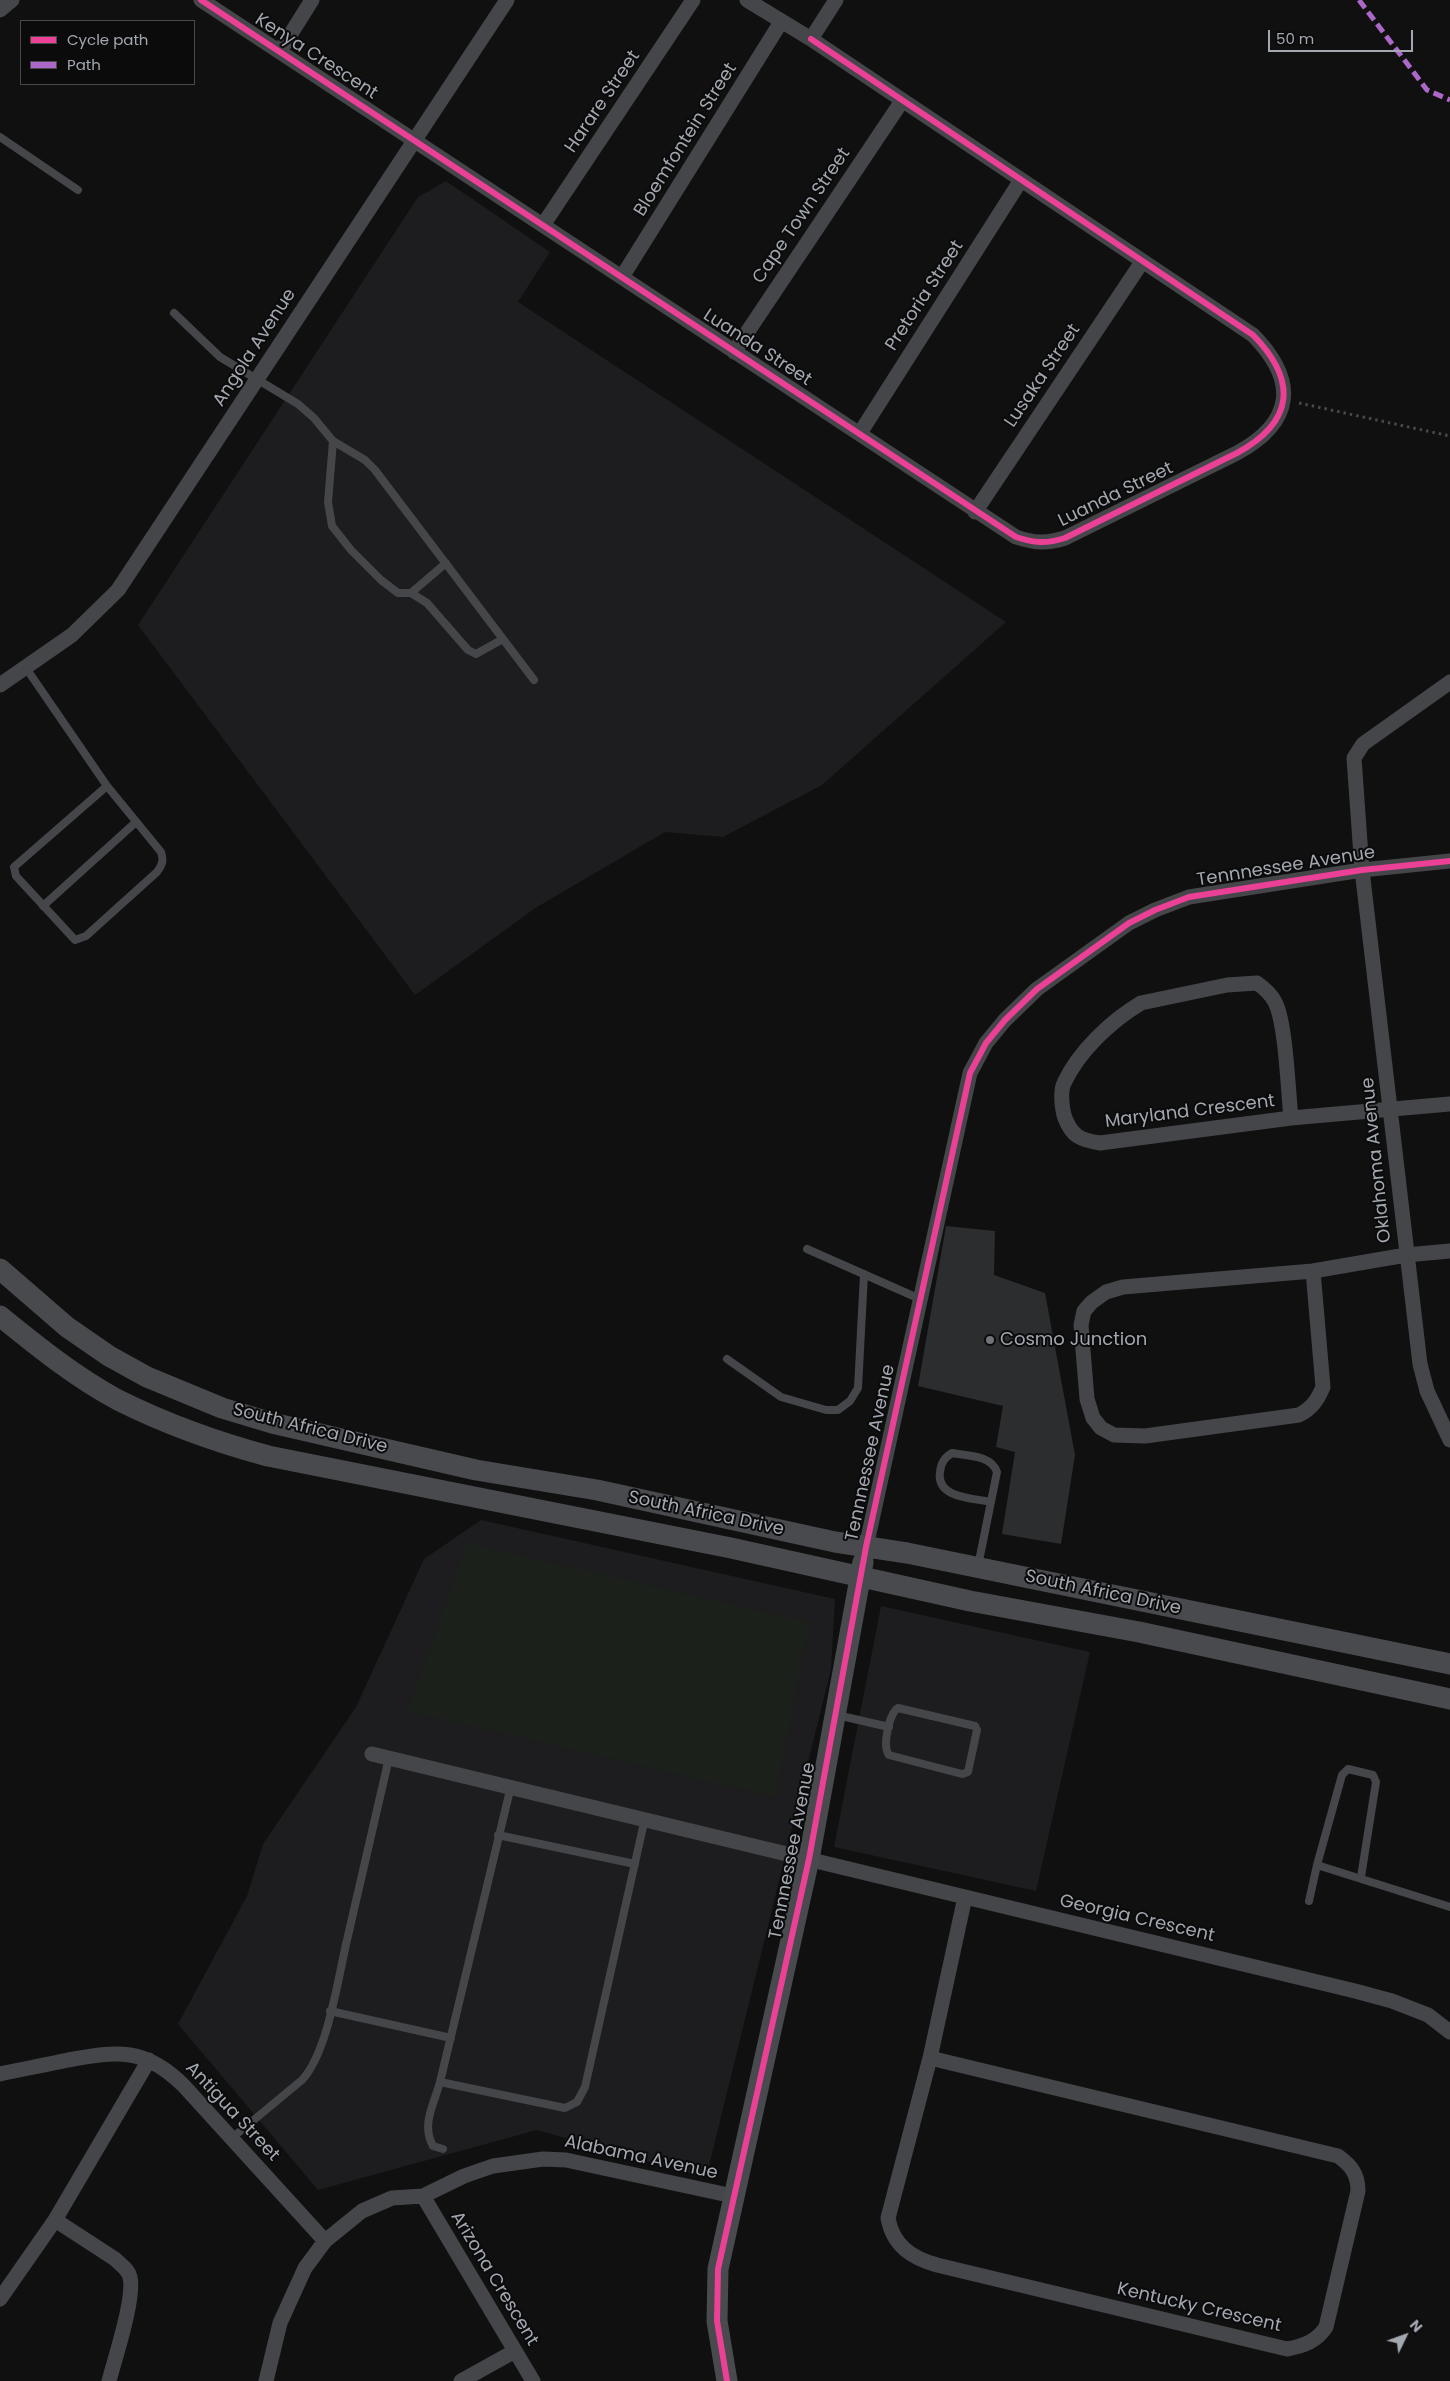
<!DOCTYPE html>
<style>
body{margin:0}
#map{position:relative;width:1450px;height:2381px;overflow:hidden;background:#101011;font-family:Poppins,sans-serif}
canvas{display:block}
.legend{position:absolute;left:20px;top:20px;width:175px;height:65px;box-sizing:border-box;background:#0b0b0c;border:1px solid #484a4e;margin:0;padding:6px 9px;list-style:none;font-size:15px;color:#a3a8b0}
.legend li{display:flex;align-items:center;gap:10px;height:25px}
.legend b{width:25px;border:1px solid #484a4e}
.north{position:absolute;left:1380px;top:2311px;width:50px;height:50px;-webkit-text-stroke:4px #0b0b0c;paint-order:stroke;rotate:48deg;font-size:14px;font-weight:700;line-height:20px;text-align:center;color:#a3a8b0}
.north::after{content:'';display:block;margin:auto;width:18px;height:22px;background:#a3a8b0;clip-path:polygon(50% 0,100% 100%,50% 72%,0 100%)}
.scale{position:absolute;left:1268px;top:30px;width:145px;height:22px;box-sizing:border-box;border:2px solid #a3a8b0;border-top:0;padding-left:6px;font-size:15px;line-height:18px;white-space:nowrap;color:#a3a8b0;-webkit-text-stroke:4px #0b0b0c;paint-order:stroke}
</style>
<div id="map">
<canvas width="1450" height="2381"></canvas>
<ul class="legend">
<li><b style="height:6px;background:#ea4096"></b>Cycle path</li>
<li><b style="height:6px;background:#ac68c9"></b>Path</li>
</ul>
<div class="north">N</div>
<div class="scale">50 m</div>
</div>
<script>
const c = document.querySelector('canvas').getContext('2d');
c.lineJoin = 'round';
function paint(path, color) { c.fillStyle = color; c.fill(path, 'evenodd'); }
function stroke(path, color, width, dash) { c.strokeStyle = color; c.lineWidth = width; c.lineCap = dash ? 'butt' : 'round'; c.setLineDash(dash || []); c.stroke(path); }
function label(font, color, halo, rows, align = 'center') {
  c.font = font + ' Poppins,sans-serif'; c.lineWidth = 4; c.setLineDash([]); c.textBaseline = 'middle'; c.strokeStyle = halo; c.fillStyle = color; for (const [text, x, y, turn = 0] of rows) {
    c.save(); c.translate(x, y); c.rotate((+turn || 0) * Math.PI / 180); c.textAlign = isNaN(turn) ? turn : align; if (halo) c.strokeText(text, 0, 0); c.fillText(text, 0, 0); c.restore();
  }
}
paint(new Path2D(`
 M 446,181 L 550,252 L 518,302 L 1006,622 L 822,785 L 723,837 L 665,832 L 537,907 L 415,995 L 138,625 L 418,197 Z
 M 481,1520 L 835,1599 L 831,1669 L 706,2178 L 537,2130 L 318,2190 L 178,2024 L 247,1896 L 263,1844 L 356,1707 L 424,1559 Z
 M 881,1606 L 1090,1652 L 1036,1891 L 834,1847 Z`), '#1d1d1f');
paint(new Path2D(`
 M 467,1543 L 809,1622 L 775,1797 L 408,1711 Z`), '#1b201b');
paint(new Path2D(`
 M 946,1226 L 995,1231 L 994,1275 L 1045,1293 L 1075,1455 L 1061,1544 L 1002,1534 L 1015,1452 L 996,1447 L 1003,1406 L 918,1386 Z`), '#2c2d2e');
stroke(new Path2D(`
 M 1299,403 L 1450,436`), '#46484a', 3, [2.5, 4]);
stroke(new Path2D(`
 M 0,137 L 78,190
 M 174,313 L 220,357 L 298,404 L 314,418 L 333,441 L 365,460 L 375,470 L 534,680
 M 333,441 L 328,502 L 332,526 L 351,550 L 381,580 L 398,593 L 411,593 L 427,603 L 468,650 L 476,654 L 503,639
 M 411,593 L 446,563
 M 26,668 L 107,786 L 161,852 C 164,861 162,865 157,872 L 86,936 L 75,940 L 16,876 L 14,867 L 107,786
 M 43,906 L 136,822
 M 807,1249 L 920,1299
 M 727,1359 L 781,1397 L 826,1410 L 838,1410 L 850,1401 L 858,1388 L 864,1274
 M 978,1566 L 997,1472 C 991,1455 968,1456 952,1453 C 944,1458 941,1463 940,1472 C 936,1498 972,1498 991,1502
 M 898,1708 L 975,1726 L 977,1730 L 968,1772 L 962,1774 L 889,1755 C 882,1746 889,1714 898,1708 Z
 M 837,1715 L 889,1727
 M 498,1835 L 635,1864
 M 1361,1877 L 1376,1782 L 1373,1775 L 1348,1769 L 1342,1775 L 1317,1865 L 1450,1907
 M 1309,1901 L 1317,1865
 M 330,2011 L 451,2038
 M 440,2082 L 565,2108 L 577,2102 L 585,2087 L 645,1818
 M 232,2138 L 302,2080 C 328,2052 338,1978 347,1940 C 361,1879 375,1818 389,1758
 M 443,2149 L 433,2146 C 421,2125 434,2104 440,2082 L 511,1786`), '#454649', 8);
stroke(new Path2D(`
 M 201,0 L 1016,537 C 1034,543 1046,544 1065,538 L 1237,453 C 1294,422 1298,381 1253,335 L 811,39
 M 747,0 L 811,39 L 836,0
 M 0,10 L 12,0
 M 280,51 L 312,0
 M 543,225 L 693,0
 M 622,277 L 781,22
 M 734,352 L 902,101
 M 860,433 L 1021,180
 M 975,512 L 1142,262
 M 1450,682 L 1363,744 L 1354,758 L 1362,870 L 1420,1364 L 1427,1391 L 1450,1440
 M 0,685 L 72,635 L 118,590 L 507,0
 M 1291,1118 C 1288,1091 1286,1023 1275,1002 C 1271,994 1264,988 1257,983 L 1227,985 L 1141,1003 C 1111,1021 1079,1051 1064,1083 C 1060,1091 1062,1110 1065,1118 C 1072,1136 1080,1140 1100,1143 L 1291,1118 L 1450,1104
 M 1313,1271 L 1323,1387 C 1317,1401 1312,1408 1299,1415 L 1145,1436 L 1114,1435 L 1101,1428 L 1093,1418 L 1087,1399 L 1081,1325 L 1084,1311 L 1092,1302 L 1106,1292 L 1123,1287 L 1313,1271 L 1406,1255 L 1450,1251
 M 866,1547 L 970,1073 L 986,1043 L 1005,1020 L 1037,989 L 1129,923 L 1155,910 L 1189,897 L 1362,870 L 1450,861
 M 372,1754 L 1355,1991 L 1392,2001 L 1428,2015 L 1450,2032
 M 930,2058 L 1338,2156 C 1352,2166 1358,2175 1358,2191 L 1326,2327 C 1317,2341 1304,2346 1287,2349 L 937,2265 C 912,2258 893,2246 888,2218 L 930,2058 L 965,1897
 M 0,2074 C 23,2069 45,2065 68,2060 C 118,2051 145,2047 184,2086 L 325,2241
 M 423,2196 L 533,2381
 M 55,2220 L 115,2259 C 121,2265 128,2269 130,2277 C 135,2298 115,2358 109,2381
 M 0,2299 L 55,2220 L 149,2060
 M 266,2381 L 280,2323 L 305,2268 L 325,2241 L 362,2211 L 392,2198 L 423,2196 L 464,2176 L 493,2166 L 543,2159 L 566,2160 L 733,2196
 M 461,2381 L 515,2351`), '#454649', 15);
stroke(new Path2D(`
 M 0,1269 L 67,1327 L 109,1356 L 147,1377 L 222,1408 L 272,1423 L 476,1470 L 597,1490 L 835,1542 L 907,1553 L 1450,1664
 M 0,1316 C 37,1346 75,1377 118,1400 C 166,1424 216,1442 268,1456 L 731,1548 L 970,1601 L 1139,1632 L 1450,1699
 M 727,2381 L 717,2321 L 718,2269 L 809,1859 L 863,1562`), '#494a4d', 21);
stroke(new Path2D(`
 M 1359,0 L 1427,90 L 1450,100`), '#ac68c9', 5, [10, 5]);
stroke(new Path2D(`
 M 201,0 L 1016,537 C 1034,543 1046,544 1065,538 L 1237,453 C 1294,422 1298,381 1253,335 L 811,39
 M 727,2381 L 717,2321 L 718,2269 L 809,1859 L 866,1547 L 970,1073 L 986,1043 L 1005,1020 L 1037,989 L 1129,923 L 1155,910 L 1189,897 L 1362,870 L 1450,861`), '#ea4096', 6);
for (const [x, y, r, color] of [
 [990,1340,5,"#707378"]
]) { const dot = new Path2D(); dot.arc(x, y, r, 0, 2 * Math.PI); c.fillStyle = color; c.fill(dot); stroke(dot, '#0b0b0c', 2); }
label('18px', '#a3a8b0', '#0b0b0c', [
 ["Kenya Crescent",316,57,33],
 ["Harare Street",603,102,-56],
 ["Bloemfontein Street",686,140,-58],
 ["Cape Town Street",802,216,-56],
 ["Pretoria Street",925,296,-57],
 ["Angola Avenue",255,348,-57],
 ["Luanda Street",757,348,33],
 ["Lusaka Street",1043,376,-56],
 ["Luanda Street",1116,495,-26],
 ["Tennnessee Avenue",1286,867,-9],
 ["Maryland Crescent",1190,1112,-7],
 ["Oklahoma Avenue",1377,1160,-96],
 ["South Africa Drive",310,1429,14],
 ["Tennnessee Avenue",871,1453,-78],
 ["South Africa Drive",706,1514,12],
 ["South Africa Drive",1103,1593,12],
 ["Tennnessee Avenue",793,1851,-79],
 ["Georgia Crescent",1137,1919,13],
 ["Antigua Street",232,2112,47],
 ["Alabama Avenue",641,2158,12],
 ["Arizona Crescent",494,2279,59],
 ["Kentucky Crescent",1199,2308,13]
]);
label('18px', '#a3a8b0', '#0b0b0c', [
 ["Cosmo Junction",1000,1340]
], 'left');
</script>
